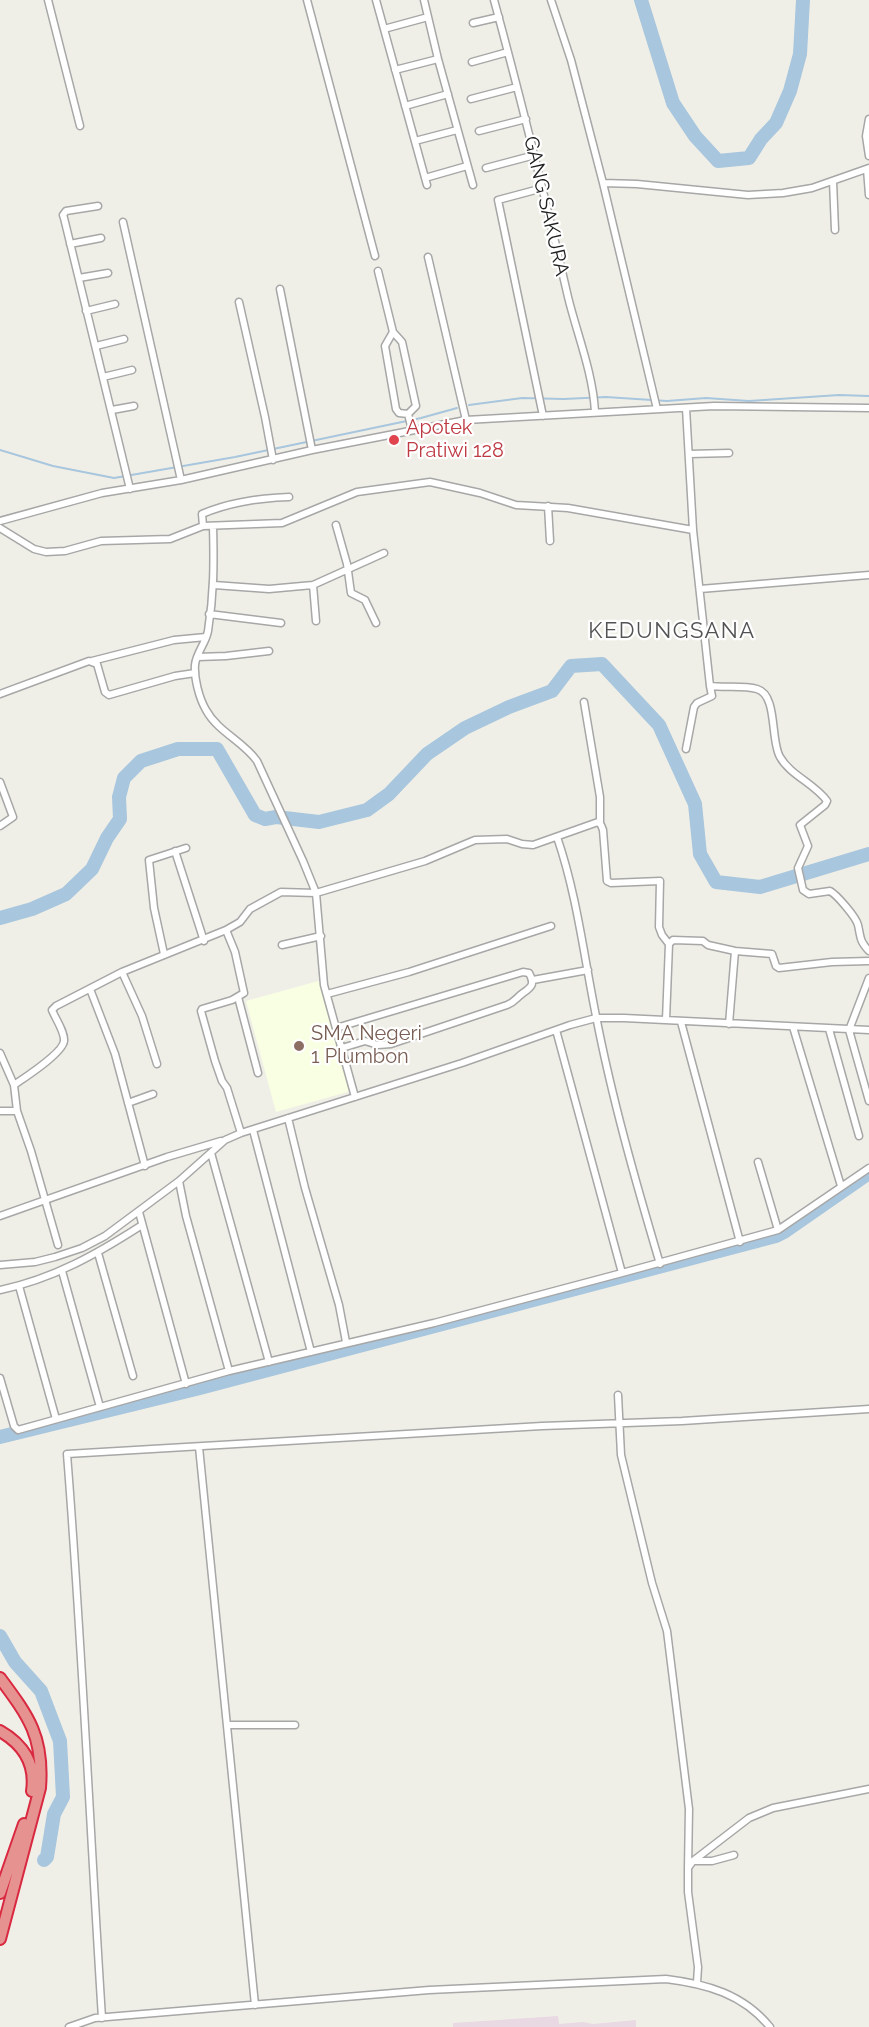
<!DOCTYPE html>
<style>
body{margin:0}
canvas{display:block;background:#f0efe7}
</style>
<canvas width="869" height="2027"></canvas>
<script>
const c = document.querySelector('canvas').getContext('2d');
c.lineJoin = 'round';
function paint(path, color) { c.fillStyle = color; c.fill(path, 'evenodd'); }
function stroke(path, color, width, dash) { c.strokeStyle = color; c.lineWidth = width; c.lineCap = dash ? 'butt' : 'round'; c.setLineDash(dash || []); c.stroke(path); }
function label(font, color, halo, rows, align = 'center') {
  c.font = font + ' Raleway,sans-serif'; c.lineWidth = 4.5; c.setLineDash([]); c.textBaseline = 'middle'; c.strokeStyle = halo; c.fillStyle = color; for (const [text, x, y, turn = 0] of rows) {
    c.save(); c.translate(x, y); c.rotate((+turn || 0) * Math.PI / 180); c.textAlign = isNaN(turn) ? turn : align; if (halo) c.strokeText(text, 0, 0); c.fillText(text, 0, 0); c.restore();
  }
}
paint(new Path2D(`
 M 558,2016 L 559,2024 L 583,2022 L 593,2024 L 636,2020 L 636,2027 L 453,2027 L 453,2023 Z`), '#e9d9e3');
paint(new Path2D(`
 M 322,980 L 351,1091 L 276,1112 L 246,1001 Z`), '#f8ffe2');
stroke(new Path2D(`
 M 469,405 L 522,398 L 564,399 L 606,397 L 667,401 L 706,398 L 749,401 L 839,395 L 869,396
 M 0,450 L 53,466 L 114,478 L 235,457 L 421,418 L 457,408`), '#a8c6dd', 2);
stroke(new Path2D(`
 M 641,0 L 673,103 L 695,136 L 718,161 L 749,158 L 761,139 L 776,123 L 790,91 L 800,54 L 803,0
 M 0,918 L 32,909 L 66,894 L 92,869 L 107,838 L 120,819 L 119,797 L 124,778 L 141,761 L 178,749 L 217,749 L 255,815 L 265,819 L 276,817 L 319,822 L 367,810 L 389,794 L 427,754 L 465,728 L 509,707 L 552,691 L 571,666 L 602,664 L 659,725 L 695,804 L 700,854 L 716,882 L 760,887 L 869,854
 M 0,1437 L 200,1388 L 776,1236 L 784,1232 L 869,1173
 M 0,1636 L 15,1662 L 41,1691 L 60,1741 L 63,1797 L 54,1814 L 47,1857 L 44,1860`), '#a8c6dd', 14);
const minor = new Path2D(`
 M 48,0 L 80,126
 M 307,0 L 375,256
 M 376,0 L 427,185
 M 424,0 L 438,59 L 473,185
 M 494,0 C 521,99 545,197 568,297 C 577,334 593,373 595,412
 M 551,0 L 571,60 L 603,183 L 657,409
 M 473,23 L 499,17
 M 384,29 L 428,17
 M 472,62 L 508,52
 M 395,70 L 438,59
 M 471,99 L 517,87
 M 405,106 L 448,94
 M 869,119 L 866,136 L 869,156
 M 479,131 L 526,119
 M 415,141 L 457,130
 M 486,168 L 535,155
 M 867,169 L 869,195
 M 425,178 L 467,166
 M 833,181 L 835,230
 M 603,183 L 637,184 L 748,195 L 783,193 L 812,188 L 869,168
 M 98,206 L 66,211 L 63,215 L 64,218 L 130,489
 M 123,222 L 181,480
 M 70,244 L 101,238
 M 428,257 L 466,420
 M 378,271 L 393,332 L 385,346 L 396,409 L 399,413 L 408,414
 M 79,278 L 108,273
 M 280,289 L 312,450
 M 239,302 L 265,417 L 273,460
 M 86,311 L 115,304
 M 393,332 L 402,342 L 416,406 L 408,414 L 412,430
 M 96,346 L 124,339
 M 103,377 L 132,370
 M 686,408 L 693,530 L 710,686 C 725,688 743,685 757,689 C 778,695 770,740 780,757 C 790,775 815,784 827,801 L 825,805 L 800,825 L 808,846 L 798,868 L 803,890 L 809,894 L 830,891 C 837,895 856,917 858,925 C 861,938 859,940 869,951
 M 112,410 L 134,406
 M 543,416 L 498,200 L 543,188
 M 689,454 L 729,453
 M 548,506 L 550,541
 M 0,521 L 102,493 L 181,480 L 312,450 L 466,420 L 714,406 L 869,408
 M 336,525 L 347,564 L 351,593 L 365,600 L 376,623
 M 203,526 L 202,514 C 230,502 258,498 289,497
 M 213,526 C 214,564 214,593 208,631 C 206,643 196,653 195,665 C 194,678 199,698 206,710 C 218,732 243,741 257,761 L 303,861 L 316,893 L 425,861 L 475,840 L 507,839 L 522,844 L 533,845 L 598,822 L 601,825 L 603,830 L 607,881 L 611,883 L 660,881 L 659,927 L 662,935 L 669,944 L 666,1020
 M 0,528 L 34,549 L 46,552 L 65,551 L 101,541 L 170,539 L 203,526 L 282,523 L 357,492 L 430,482 L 480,493 L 516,505 L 568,508 L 693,530
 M 214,585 L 269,589 L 313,585 L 384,553
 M 313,585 L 316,621
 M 700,589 L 869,575
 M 209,614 L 281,623
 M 198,657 L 226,656 L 269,651
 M 92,661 L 174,640 L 206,637
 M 0,694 L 89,661 L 97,664 L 105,692 L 109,695 L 175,676 L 195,673
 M 584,702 L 600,797 L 600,823
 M 686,749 L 694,707 L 697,703 L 712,696 L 710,686
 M 0,782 L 13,817 L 0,826
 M 557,837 C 577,895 584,957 596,1016 C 612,1099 636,1183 660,1264
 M 175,851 L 204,941
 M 226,930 L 235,952 L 244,993 L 232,1000 L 202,1009 L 201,1011 L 215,1061 L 222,1081 L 227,1088 L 241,1133
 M 669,944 L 673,940 L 703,941 L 708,945 L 735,951 L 772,954 L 776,966 L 779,968 L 832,962 L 869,961
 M 282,945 L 321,936
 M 164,954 L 154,908 L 149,860 L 186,848
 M 122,972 L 142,1016 L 157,1064
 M 869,978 L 849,1030 L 869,1101
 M 533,980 L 588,970
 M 90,989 L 115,1054 L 145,1166
 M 327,994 L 409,972 L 551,926
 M 238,997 L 258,1073
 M 681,1022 L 740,1242
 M 729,1024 L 735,951
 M 793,1027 L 841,1186
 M 336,1028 L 523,972 L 529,973 C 535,984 532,987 523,993 C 516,998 515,1002 507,1005 L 391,1044 L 378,1045 L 365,1041 L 342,1048
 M 829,1029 L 859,1136
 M 556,1030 L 622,1273 L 778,1230 L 869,1168
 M 0,1053 L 14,1085 L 17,1111 L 31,1151 L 58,1245
 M 14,1085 C 24,1078 63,1053 64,1041 C 65,1032 55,1018 52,1010 L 56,1006 L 122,972 L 226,930 L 240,922 L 250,909 L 281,892 L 316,893 L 324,985 L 355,1097
 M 128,1103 L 153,1094
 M 0,1111 L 17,1111
 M 288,1118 L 305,1188 L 339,1305 L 346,1342
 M 253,1130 L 311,1352
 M 211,1153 L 269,1362
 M 758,1162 L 778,1230
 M 179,1181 L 186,1216 L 229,1371
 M 139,1212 L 186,1384
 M 0,1216 L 167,1157 L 221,1141
 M 98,1253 L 133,1376
 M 0,1265 L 35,1262 L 55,1257 L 82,1248 L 105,1236 L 179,1181 L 225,1140 L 241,1133 L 462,1063 L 570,1025 L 596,1018 L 624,1018 L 869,1030
 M 62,1271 L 100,1407
 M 19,1286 L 56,1419
 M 0,1290 C 53,1279 97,1254 142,1225
 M 0,1378 L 14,1426 L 18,1430 L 229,1371 L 434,1323 L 622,1273
 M 618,1395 L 621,1455 L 652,1583 L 667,1631 L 689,1809 L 688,1868
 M 199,1447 L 255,2005
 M 227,1725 L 295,1725
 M 693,1861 L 712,1861 L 734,1855
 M 697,1983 L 698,1967 L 688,1892 L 688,1868 L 693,1861 L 749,1818 L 773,1808 L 869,1789
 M 102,2018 C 90,1830 82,1642 67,1454 L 542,1426 L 682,1421 L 869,1409
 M 69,2027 L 95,2018 L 429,1990 L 666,1979 C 707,1984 743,1994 770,2027`);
const motorway = new Path2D(`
 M 0,1678 C 29,1717 44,1737 40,1788 L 0,1939
 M 0,1731 C 23,1744 36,1764 32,1791
 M 0,1893 L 24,1824`);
stroke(minor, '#a7a7a7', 9);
stroke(motorway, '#d92941', 14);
stroke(minor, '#fff', 6);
stroke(motorway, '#e69290', 10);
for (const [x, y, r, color] of [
 [394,440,6,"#e0444e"],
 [299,1046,6,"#8d6e63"]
]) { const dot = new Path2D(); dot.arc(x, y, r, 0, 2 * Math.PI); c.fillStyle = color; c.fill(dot); stroke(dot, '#fff', 2); }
label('20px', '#202020', '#fff', [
 ["GANG SAKURA",546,206,77]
]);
label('20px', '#be3a42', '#fff', [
 ["Apotek",406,428],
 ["Pratiwi 128",406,451]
], 'left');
label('20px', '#785e54', '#fff', [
 ["SMA Negeri",311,1034],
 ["1 Plumbon",311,1057]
], 'left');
c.letterSpacing = '1.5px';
label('22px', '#535353', '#fff', [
 ["KEDUNGSANA",672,631]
]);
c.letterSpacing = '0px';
</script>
